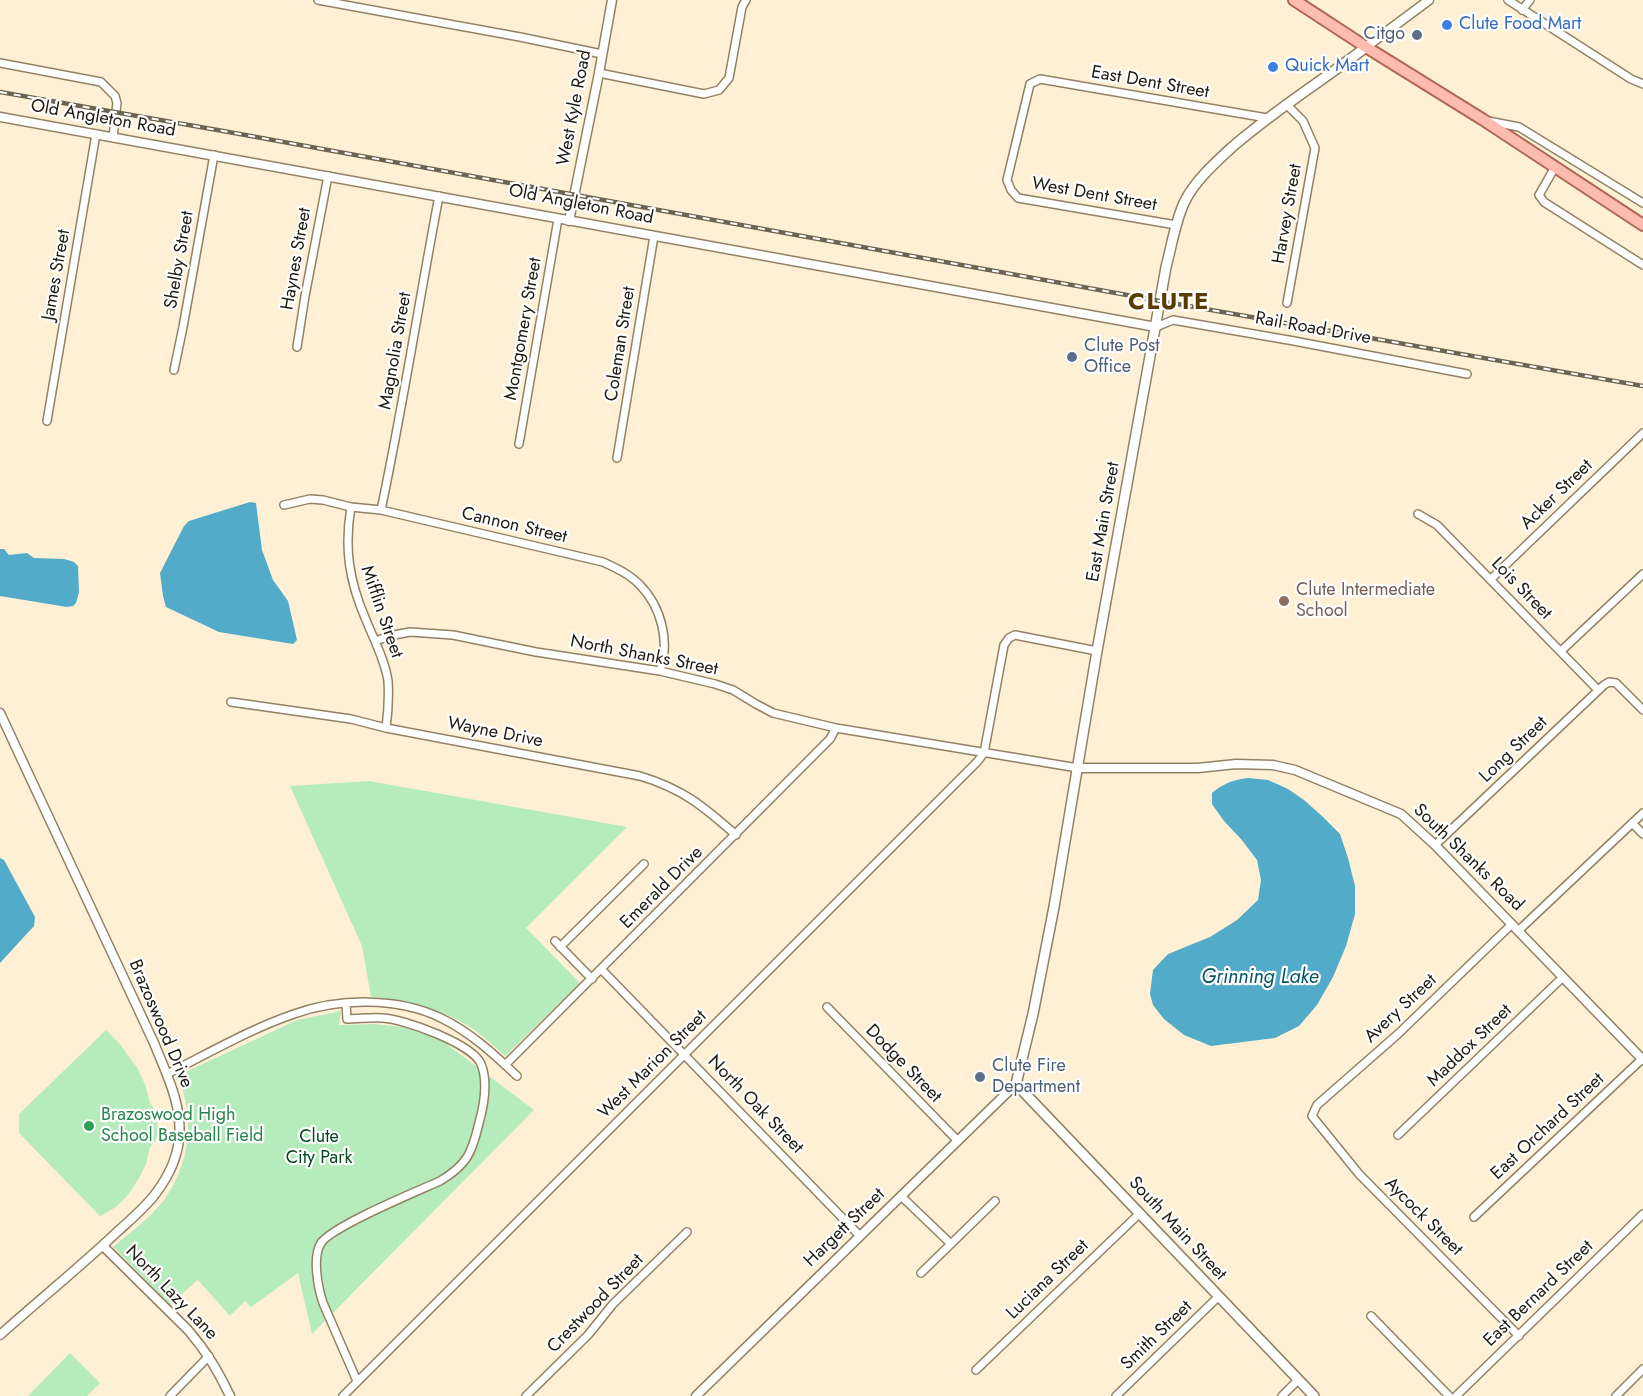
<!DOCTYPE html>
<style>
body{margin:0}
canvas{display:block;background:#fef0d5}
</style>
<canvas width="1643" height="1396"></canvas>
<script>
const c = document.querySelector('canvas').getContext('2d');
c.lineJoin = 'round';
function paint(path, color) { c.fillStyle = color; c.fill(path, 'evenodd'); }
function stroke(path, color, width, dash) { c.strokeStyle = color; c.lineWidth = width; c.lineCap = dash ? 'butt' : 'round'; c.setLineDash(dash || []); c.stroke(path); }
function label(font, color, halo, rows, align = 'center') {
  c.font = font + ' Jost,sans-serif'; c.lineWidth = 4.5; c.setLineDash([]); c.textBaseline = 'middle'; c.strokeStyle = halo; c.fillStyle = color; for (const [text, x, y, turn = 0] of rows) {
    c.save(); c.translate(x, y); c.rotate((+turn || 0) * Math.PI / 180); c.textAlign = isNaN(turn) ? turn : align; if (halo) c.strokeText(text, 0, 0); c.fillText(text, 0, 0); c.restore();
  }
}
paint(new Path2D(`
 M 369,781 L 627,827 L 526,928 L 580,983 L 505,1056 C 496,1048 487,1039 477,1032 C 445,1009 409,1000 371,997 L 362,946 L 290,786 Z
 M 341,1011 L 339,1025 L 375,1024 L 428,1030 L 534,1110 L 312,1334 L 298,1273 L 251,1307 L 245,1301 L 230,1316 L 198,1280 L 170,1304 L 113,1247 C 130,1232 151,1218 164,1200 C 190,1164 196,1116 177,1076 L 297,1020 Z
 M 106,1030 L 119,1043 L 138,1069 L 146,1087 L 150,1103 L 157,1113 L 158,1131 L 156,1140 L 150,1147 L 146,1164 L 139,1178 L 128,1195 L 116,1207 L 100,1216 L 19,1133 L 19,1114 Z
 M 70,1353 L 100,1383 L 87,1396 L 28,1396 Z`), '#b5ebbd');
paint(new Path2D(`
 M 250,502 L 256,503 L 262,550 L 273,580 L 288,601 L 297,640 L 293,644 L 219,632 L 166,607 L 163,596 L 160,573 L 184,526 L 189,521 Z
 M 0,549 L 4,549 L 9,555 L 27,553 L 34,558 L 64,559 L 74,562 L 78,566 L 79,592 L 76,603 L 73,606 L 67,607 L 0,596 Z
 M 1248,778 L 1268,780 L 1288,789 L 1304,800 L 1322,816 L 1340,834 L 1348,858 L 1355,886 L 1355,914 L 1346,946 L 1333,977 L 1317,1005 L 1299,1026 L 1275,1038 L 1211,1046 L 1184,1035 L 1164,1019 L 1153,1005 L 1150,994 L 1153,970 L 1168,954 L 1210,937 L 1237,920 L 1258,900 L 1261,880 L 1257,860 L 1241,839 L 1224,821 L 1212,804 L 1212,793 C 1224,783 1233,780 1248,778 Z
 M 0,858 L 4,860 L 35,917 L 34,926 L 0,963 Z`), '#52abc8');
const minor = new Path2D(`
 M 318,0 L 520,37 L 602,54
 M 1508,0 L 1631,79 L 1643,84
 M 1522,10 L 1530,0
 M 0,63 L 101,82 L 115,96 L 117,103 L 113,137
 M 599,73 L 704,94 L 719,90 L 729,78 L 742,7 L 746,0
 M 1286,104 L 1303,121 L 1315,148 L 1287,303
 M 1488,121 L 1519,127 L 1643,203
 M 1555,167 L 1539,195 L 1544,202 L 1643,265
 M 1176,225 L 1018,198 L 1011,190 L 1007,180 L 1030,84 L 1040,79 L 1267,118
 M 1156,327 L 1173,320 L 1294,341 L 1467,374
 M 297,347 L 305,296 L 328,176
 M 174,370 L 183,327 L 214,155
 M 47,421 L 96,134
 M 519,444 L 558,219
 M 617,458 L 654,236
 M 284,505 L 310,499 L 323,500 L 351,507 L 381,510 L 603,562 C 616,568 629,574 639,584 C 662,607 670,642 660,671
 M 351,507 C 344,548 349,581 366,620 C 374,640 385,660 388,681 C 389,696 388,713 386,728
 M 381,510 C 403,406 419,301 439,196
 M 1418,514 L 1437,525 L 1598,690
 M 1491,579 L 1643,433
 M 375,641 L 394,635 L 410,632 L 453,635 L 536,652 L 660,671 L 715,684 L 733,690 L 756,704 L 773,713 L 836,728 L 1078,768
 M 1561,651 L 1643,574
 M 231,702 L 351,719 L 386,728 L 640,776 C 683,789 703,806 736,835
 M 1632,823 L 1643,834
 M 1435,845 L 1604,685 L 1609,682 L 1616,683 L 1643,710
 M 1512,924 L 1398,1034 L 1317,1105 L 1312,1116 L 1359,1174 L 1519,1336
 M 1518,931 L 1643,813
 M 555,941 L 592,979
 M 560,947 L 644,864
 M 602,970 L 860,1236
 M 346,1004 L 347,1019 C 359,1019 371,1017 383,1018 C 404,1019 473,1044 481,1064 C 488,1081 484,1105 479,1123 C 472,1153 467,1165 440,1181 C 418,1191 332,1226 321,1243 C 312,1257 318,1288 323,1303 L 357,1381
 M 827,1007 L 958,1141
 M 505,1065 L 830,739 L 836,728
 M 167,1074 C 209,1053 250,1029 294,1014 C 339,998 398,997 441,1018 C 470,1032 494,1054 517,1076
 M 1398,1135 L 1562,978
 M 901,1196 L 951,1244
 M 1474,1217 L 1642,1059
 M 921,1273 L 995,1201
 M 1371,1316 L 1449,1396
 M 976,1370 L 1140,1213
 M 170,1396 L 209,1356
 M 343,1396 L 977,762 L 984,753 L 1004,645 L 1009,638 L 1015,635 L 1097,651
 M 526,1396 L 588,1335 L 613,1304 L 687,1232
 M 1116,1396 L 1218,1297
 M 1282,1396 L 1298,1380
 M 1456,1396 L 1643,1214
 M 1616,1396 L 1643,1369`);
const tertiary = new Path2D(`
 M 1366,47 L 1429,0
 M 0,117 L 1156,327
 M 569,221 L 599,73 L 612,0
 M 0,713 L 154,1043 C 166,1073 183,1106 179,1139 C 177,1160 168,1177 156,1193 C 145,1208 130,1220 117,1232 C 79,1268 39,1300 0,1335
 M 1078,768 L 1198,768 L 1236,764 L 1273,765 L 1295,770 L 1401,814 L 1435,845 L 1643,1060
 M 103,1246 L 188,1330 C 207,1352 218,1371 230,1396
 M 696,1396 L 1016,1084`);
const secondary = new Path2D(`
 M 1314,1396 L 1016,1084 L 1033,1014 L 1054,907 L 1097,651 L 1166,267 C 1172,245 1175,221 1185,201 C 1195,181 1214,164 1230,149 C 1273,111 1321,82 1366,47`);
const primary = new Path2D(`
 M 1294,0 L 1366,47 L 1482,119 L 1643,225`);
stroke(minor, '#928263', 10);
stroke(tertiary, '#928263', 11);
stroke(secondary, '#928263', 12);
stroke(primary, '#af6753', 14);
stroke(minor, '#fff', 7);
stroke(tertiary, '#fff', 8);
stroke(secondary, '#fff', 9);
stroke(primary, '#fdbcaf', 10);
const rail = new Path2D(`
 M 0,92 L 223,131 L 1160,301 L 1643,386`);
stroke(rail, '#6c6351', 4.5);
stroke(rail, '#fff', 2, [7]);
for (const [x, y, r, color] of [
 [1447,25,6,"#3f7fe0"],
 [1417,35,6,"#5c6f8a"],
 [1273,67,6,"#3f7fe0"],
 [1072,357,6,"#5c6f8a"],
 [1284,601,6,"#8d6e63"],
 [980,1077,6,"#5c6f8a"],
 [89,1126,6,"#2e9e5b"]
]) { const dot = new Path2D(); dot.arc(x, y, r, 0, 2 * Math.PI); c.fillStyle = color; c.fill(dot); stroke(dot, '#fff', 2); }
label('18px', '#366cbe', '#fff', [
 ["Clute Food Mart",1459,25],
 ["Quick Mart",1285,67]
], 'left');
label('18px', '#4e5e75', '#fff', [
 ["Citgo",1405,35,"right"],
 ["Clute Post",1084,347],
 ["Office",1084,368],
 ["Clute Fire",992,1067],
 ["Department",992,1088]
], 'left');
label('18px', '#201a0d', '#fff', [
 ["East Dent Street",1150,83,10],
 ["West Kyle Road",575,108,-79],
 ["Old Angleton Road",103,119,10],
 ["West Dent Street",1094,195,10],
 ["Old Angleton Road",581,205,11],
 ["Harvey Street",1288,214,-80],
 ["Haynes Street",297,259,-80],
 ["Shelby Street",180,260,-80],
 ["James Street",57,275,-80],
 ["Montgomery Street",524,329,-80],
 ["Rail Road Drive",1313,329,10],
 ["Coleman Street",621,344,-81],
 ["Magnolia Street",396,351,-80],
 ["Acker Street",1557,495,-44],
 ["East Main Street",1104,522,-80],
 ["Cannon Street",514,526,13],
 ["Lois Street",1521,589,46],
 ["Mifflin Street",381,612,71],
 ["North Shanks Street",644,656,11],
 ["Wayne Drive",495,733,11],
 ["Long Street",1514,750,-44],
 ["South Shanks Road",1468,858,44],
 ["Emerald Drive",662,888,-45],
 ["Avery Street",1401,1009,-43],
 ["Brazoswood Drive",160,1024,67],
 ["Maddox Street",1470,1046,-44],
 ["Dodge Street",903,1064,46],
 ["West Marion Street",653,1065,-45],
 ["North Oak Street",755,1105,46],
 ["East Orchard Street",1548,1127,-43],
 ["Aycock Street",1423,1217,45],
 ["Hargett Street",845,1228,-44],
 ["South Main Street",1177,1229,47],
 ["Luciana Street",1048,1280,-44],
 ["North Lazy Lane",171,1293,46],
 ["East Bernard Street",1539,1294,-44],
 ["Crestwood Street",596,1304,-46],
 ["Smith Street",1157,1336,-44]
]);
label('18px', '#785e54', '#fff', [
 ["Clute Intermediate",1296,591],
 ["School",1296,612]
], 'left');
label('18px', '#27864d', '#fff', [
 ["Brazoswood High",101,1116],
 ["School Baseball Field",101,1137]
], 'left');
label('18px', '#034a1c', '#fff', [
 ["Clute",319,1138],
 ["City Park",319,1159]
]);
label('italic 20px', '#055468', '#fff', [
 ["Grinning Lake",1260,978]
]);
c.letterSpacing = '1.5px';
label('bold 24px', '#593c00', '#fff', [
 ["CLUTE",1169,303]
]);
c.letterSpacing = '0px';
</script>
